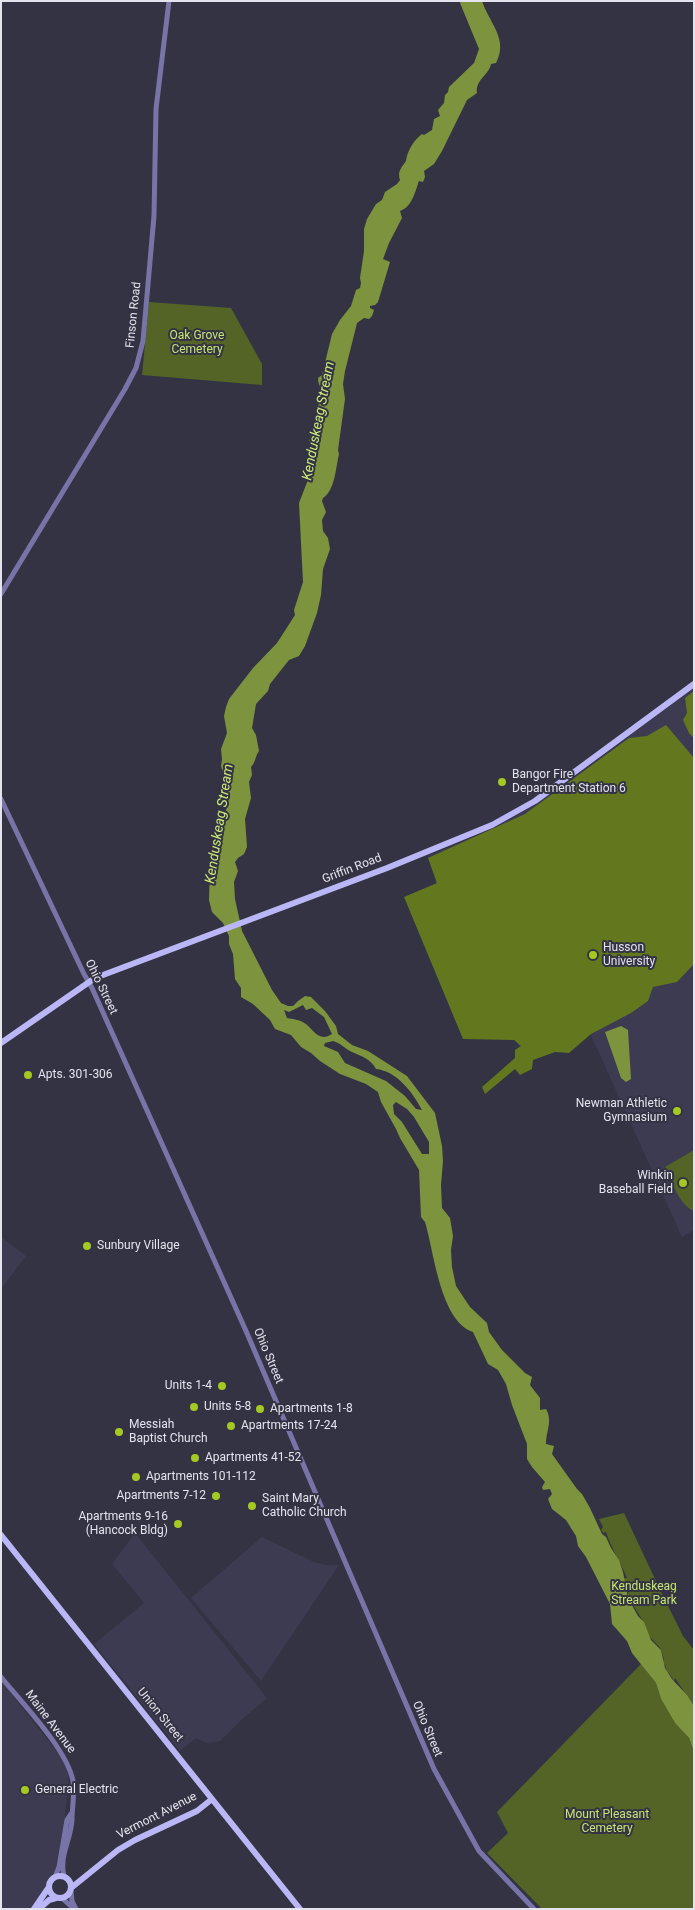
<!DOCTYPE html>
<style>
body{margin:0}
#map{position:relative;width:695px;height:1910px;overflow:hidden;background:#343343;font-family:Roboto,sans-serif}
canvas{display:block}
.frame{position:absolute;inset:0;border:2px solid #e4e4ee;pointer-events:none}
</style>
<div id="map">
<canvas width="695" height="1910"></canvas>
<div class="frame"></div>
</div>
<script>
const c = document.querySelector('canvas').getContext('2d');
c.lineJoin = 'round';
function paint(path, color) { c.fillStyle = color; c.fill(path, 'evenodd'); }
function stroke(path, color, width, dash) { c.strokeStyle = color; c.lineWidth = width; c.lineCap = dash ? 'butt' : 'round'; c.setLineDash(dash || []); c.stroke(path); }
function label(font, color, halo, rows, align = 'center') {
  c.font = font + ' Roboto,sans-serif'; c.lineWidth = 4; c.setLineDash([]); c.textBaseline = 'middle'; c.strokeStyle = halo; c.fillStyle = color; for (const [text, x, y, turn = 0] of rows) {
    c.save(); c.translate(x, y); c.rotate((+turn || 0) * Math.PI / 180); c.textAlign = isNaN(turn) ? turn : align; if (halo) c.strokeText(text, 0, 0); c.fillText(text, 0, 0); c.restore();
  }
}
paint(new Path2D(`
 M 694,688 L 694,1230 L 682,1237 L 591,1035 L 524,1057 L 437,887 L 428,856 L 494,828 L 528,809 L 570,780 Z
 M 1,1237 L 26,1256 L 1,1289 Z
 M 135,1533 L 267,1698 L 239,1722 L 220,1741 L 207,1743 L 196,1738 L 180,1751 L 94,1644 L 144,1603 L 112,1564 Z
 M 262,1537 L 314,1562 L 325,1565 L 339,1565 L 261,1681 L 191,1598 Z
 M 1,1681 L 66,1763 L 69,1775 L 64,1826 L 56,1867 L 41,1900 L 31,1909 L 1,1909 Z`), '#3d3b51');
paint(new Path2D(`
 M 149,302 L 231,308 L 262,364 L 262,385 L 142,375 Z
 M 694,1150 L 694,1211 C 679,1205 671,1180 665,1167 Z
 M 624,1513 L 663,1596 L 683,1636 L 694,1650 L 694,1706 L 675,1678 L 674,1681 L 669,1673 L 667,1672 L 665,1665 L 663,1663 L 664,1660 L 661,1649 L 649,1636 L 643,1621 L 631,1602 L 628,1595 L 628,1590 L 624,1582 L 624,1578 L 627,1578 C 620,1561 611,1548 606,1532 L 604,1533 L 601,1530 L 603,1527 L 599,1519 Z
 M 641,1664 L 656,1683 L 661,1699 L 675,1723 L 689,1738 L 694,1752 L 694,1909 L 542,1909 L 487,1853 L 508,1833 L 497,1812 Z`), '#546326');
paint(new Path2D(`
 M 694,691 L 694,738 L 689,733 L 683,720 L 687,713 L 685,698 Z
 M 666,725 L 694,758 L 694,964 L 677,982 L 653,987 L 648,1001 L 631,1013 L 591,1034 L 569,1053 L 555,1052 L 533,1060 L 532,1069 L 520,1075 L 515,1069 L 485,1094 L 482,1087 L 515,1058 L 515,1050 L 521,1046 L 514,1040 L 463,1039 L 404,897 L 437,883 L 428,858 L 525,814 L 629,738 L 647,736 Z`), '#62771e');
paint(new Path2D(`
 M 461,1 L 482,1 C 489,23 509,39 496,63 L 491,64 C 489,75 475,80 477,93 L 467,100 L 442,151 L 434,164 L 424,171 L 425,177 L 423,182 L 419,181 C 415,192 412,207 400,211 L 402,218 L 389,243 L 383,259 L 390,262 L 378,302 L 375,305 L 370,306 L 370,308 L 374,310 L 372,316 L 369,319 L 364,318 L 357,323 L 345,371 L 343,384 L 345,399 L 338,450 L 339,454 C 336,466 335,491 323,498 L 322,501 L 326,512 L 322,520 L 323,531 L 328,538 L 330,549 L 323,569 L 321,595 L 317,613 L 305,646 L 299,656 L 289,660 L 270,684 L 268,691 L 256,704 L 252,728 L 256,735 L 259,751 C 255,756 256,762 251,767 L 252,775 L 249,782 L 251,798 L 245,819 L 247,847 L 244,854 L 238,858 L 235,862 L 238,871 L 234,882 L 235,899 L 242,931 L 272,990 L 281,1003 L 288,1006 L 293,1006 L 298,1001 L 305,996 L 311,997 L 325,1011 L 336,1026 L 338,1034 L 352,1045 L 368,1051 L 407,1076 L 435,1113 L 442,1146 L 443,1161 L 441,1185 L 442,1208 L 450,1218 L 453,1236 L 451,1250 L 452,1267 L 456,1286 L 470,1307 L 487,1323 L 489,1332 L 502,1350 L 525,1373 L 532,1377 L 530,1385 L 540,1398 L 540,1410 L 546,1409 C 553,1421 546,1431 546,1444 L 554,1446 L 552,1454 L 577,1489 L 582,1494 L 590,1508 L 602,1534 L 606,1537 L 611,1548 L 619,1560 L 623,1572 L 628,1598 L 638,1616 L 644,1622 L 651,1640 L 661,1650 L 665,1668 L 672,1679 L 687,1695 L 694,1706 L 694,1752 L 689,1738 L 675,1723 L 661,1699 L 656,1683 L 632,1653 L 627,1641 L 612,1624 L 610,1604 L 586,1557 L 578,1546 L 576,1536 L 566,1520 L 552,1509 L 548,1499 L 552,1494 L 550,1489 L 543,1490 L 542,1487 L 545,1482 L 532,1467 L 527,1459 L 527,1444 L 512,1405 L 506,1384 L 498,1370 L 488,1364 L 473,1332 C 440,1321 434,1251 425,1222 L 421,1217 L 419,1170 L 400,1138 L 396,1129 L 381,1102 L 378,1092 L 366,1084 L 340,1074 L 320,1061 L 311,1053 L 301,1047 L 291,1035 L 275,1029 L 270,1020 L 253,1004 L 241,997 L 241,988 L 235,979 L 233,954 L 229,944 L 229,936 L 223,923 L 212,912 L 209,900 L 210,868 L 220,838 L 229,797 L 221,766 L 222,759 L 221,749 L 227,733 L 224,716 L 226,707 L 229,699 L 253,668 L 277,643 L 295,615 L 294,610 L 303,582 L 299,503 L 316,459 L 310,452 L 309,442 L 319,402 C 327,393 318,388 318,378 L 322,375 L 332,334 L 340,320 L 351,306 L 356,290 L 360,288 L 361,283 L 360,278 L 364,251 L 364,229 L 367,219 L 376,204 L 382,200 L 385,192 L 397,184 L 400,180 C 397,171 402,167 406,161 C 407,151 414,140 422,134 L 424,135 L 432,130 L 434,119 L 440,116 L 438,110 L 444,103 L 445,95 L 448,92 L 449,87 L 474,63 L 479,49 L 460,3 ZM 303,1005 L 306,1010 L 312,1008 L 324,1017 L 332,1034 C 320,1042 315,1032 306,1024 C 301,1020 293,1019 287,1018 L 284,1010 L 289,1012 ZM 333,1041 C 341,1043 345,1049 352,1052 C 361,1056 371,1059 376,1069 C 397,1071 413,1093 422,1110 L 416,1109 L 405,1096 L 386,1081 L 345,1063 L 338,1052 L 324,1046 L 325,1043 ZM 396,1102 L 407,1109 L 414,1117 L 429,1142 L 429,1154 L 422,1154 L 402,1122 L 394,1114 L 393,1105 Z
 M 621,1026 L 628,1030 L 631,1079 L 626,1082 L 621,1078 L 605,1032 Z`), '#7d933d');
stroke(new Path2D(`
 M 1,594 L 125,389 L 136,368 L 143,341 L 154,216 L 156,109 L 169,1
 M 1,799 L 84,974 L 92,988 L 246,1331 L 434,1769 L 479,1851 L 534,1909
 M 1,1677 C 22,1703 67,1749 73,1781 C 75,1794 72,1807 72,1820 C 71,1839 59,1856 64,1876
 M 55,1877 L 59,1867 L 67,1820 L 71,1814
 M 71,1891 L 72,1901 L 76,1909
 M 62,1898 L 74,1909`), '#7874a7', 5);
stroke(new Path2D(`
 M 1,1043 L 95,978 L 387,868 L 492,825 L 535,801 L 694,684
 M 1,1535 L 300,1909
 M49 1887a11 11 0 1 1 22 0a11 11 0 1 1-22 0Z
 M 71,1888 L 118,1850 L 135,1840 L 197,1811 L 212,1799
 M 34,1909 L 49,1887
 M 39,1909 L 49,1900 L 56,1898`), '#bbb7f7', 6);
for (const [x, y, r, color] of [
 [502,782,5,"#a5c823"],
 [593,955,5,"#a5c823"],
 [28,1075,5,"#a5c823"],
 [677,1111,5,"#a5c823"],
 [683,1183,5,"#a5c823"],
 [87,1246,5,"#a5c823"],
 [222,1386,5,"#a5c823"],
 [194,1407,5,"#a5c823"],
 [260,1409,5,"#a5c823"],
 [231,1426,5,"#a5c823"],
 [119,1432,5,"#a5c823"],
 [195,1458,5,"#a5c823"],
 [136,1477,5,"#a5c823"],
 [216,1496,5,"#a5c823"],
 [252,1506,5,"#a5c823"],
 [178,1524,5,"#a5c823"],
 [25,1790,5,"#a5c823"]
]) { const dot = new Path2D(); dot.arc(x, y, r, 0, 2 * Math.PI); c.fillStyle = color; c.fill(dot); stroke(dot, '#343343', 2); }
label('12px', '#e4e4ee', '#343343', [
 ["Finson Road",134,315,-84],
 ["Griffin Road",352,869,-21],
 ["Ohio Street",101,987,64],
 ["Ohio Street",268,1356,67],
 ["Union Street",160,1715,51],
 ["Maine Avenue",50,1722,53],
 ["Ohio Street",427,1729,67],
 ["Vermont Avenue",157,1816,-27]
]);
label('12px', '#c6e573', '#343343', [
 ["Oak Grove",197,336],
 ["Cemetery",197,350],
 ["Kenduskeag",644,1587],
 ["Stream Park",644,1601],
 ["Mount Pleasant",607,1815],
 ["Cemetery",607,1829]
]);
label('12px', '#e4e4ee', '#343343', [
 ["Bangor Fire",512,775],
 ["Department Station 6",512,789],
 ["Husson",603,948],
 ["University",603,962],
 ["Apts. 301-306",38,1075],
 ["Newman Athletic",667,1104,"right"],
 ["Gymnasium",667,1118,"right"],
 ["Winkin",673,1176,"right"],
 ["Baseball Field",673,1190,"right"],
 ["Sunbury Village",97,1246],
 ["Units 1-4",212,1386,"right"],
 ["Units 5-8",204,1407],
 ["Apartments 1-8",270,1409],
 ["Messiah",129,1425],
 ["Baptist Church",129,1439],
 ["Apartments 17-24",241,1426],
 ["Apartments 41-52",205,1458],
 ["Apartments 101-112",146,1477],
 ["Apartments 7-12",206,1496,"right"],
 ["Saint Mary",262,1499],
 ["Catholic Church",262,1513],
 ["Apartments 9-16",168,1517,"right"],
 ["(Hancock Bldg)",168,1531,"right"],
 ["General Electric",35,1790]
], 'left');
label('italic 14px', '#cbea78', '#343343', [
 ["Kenduskeag Stream",319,421,-79],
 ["Kenduskeag Stream",220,824,-81]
]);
</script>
